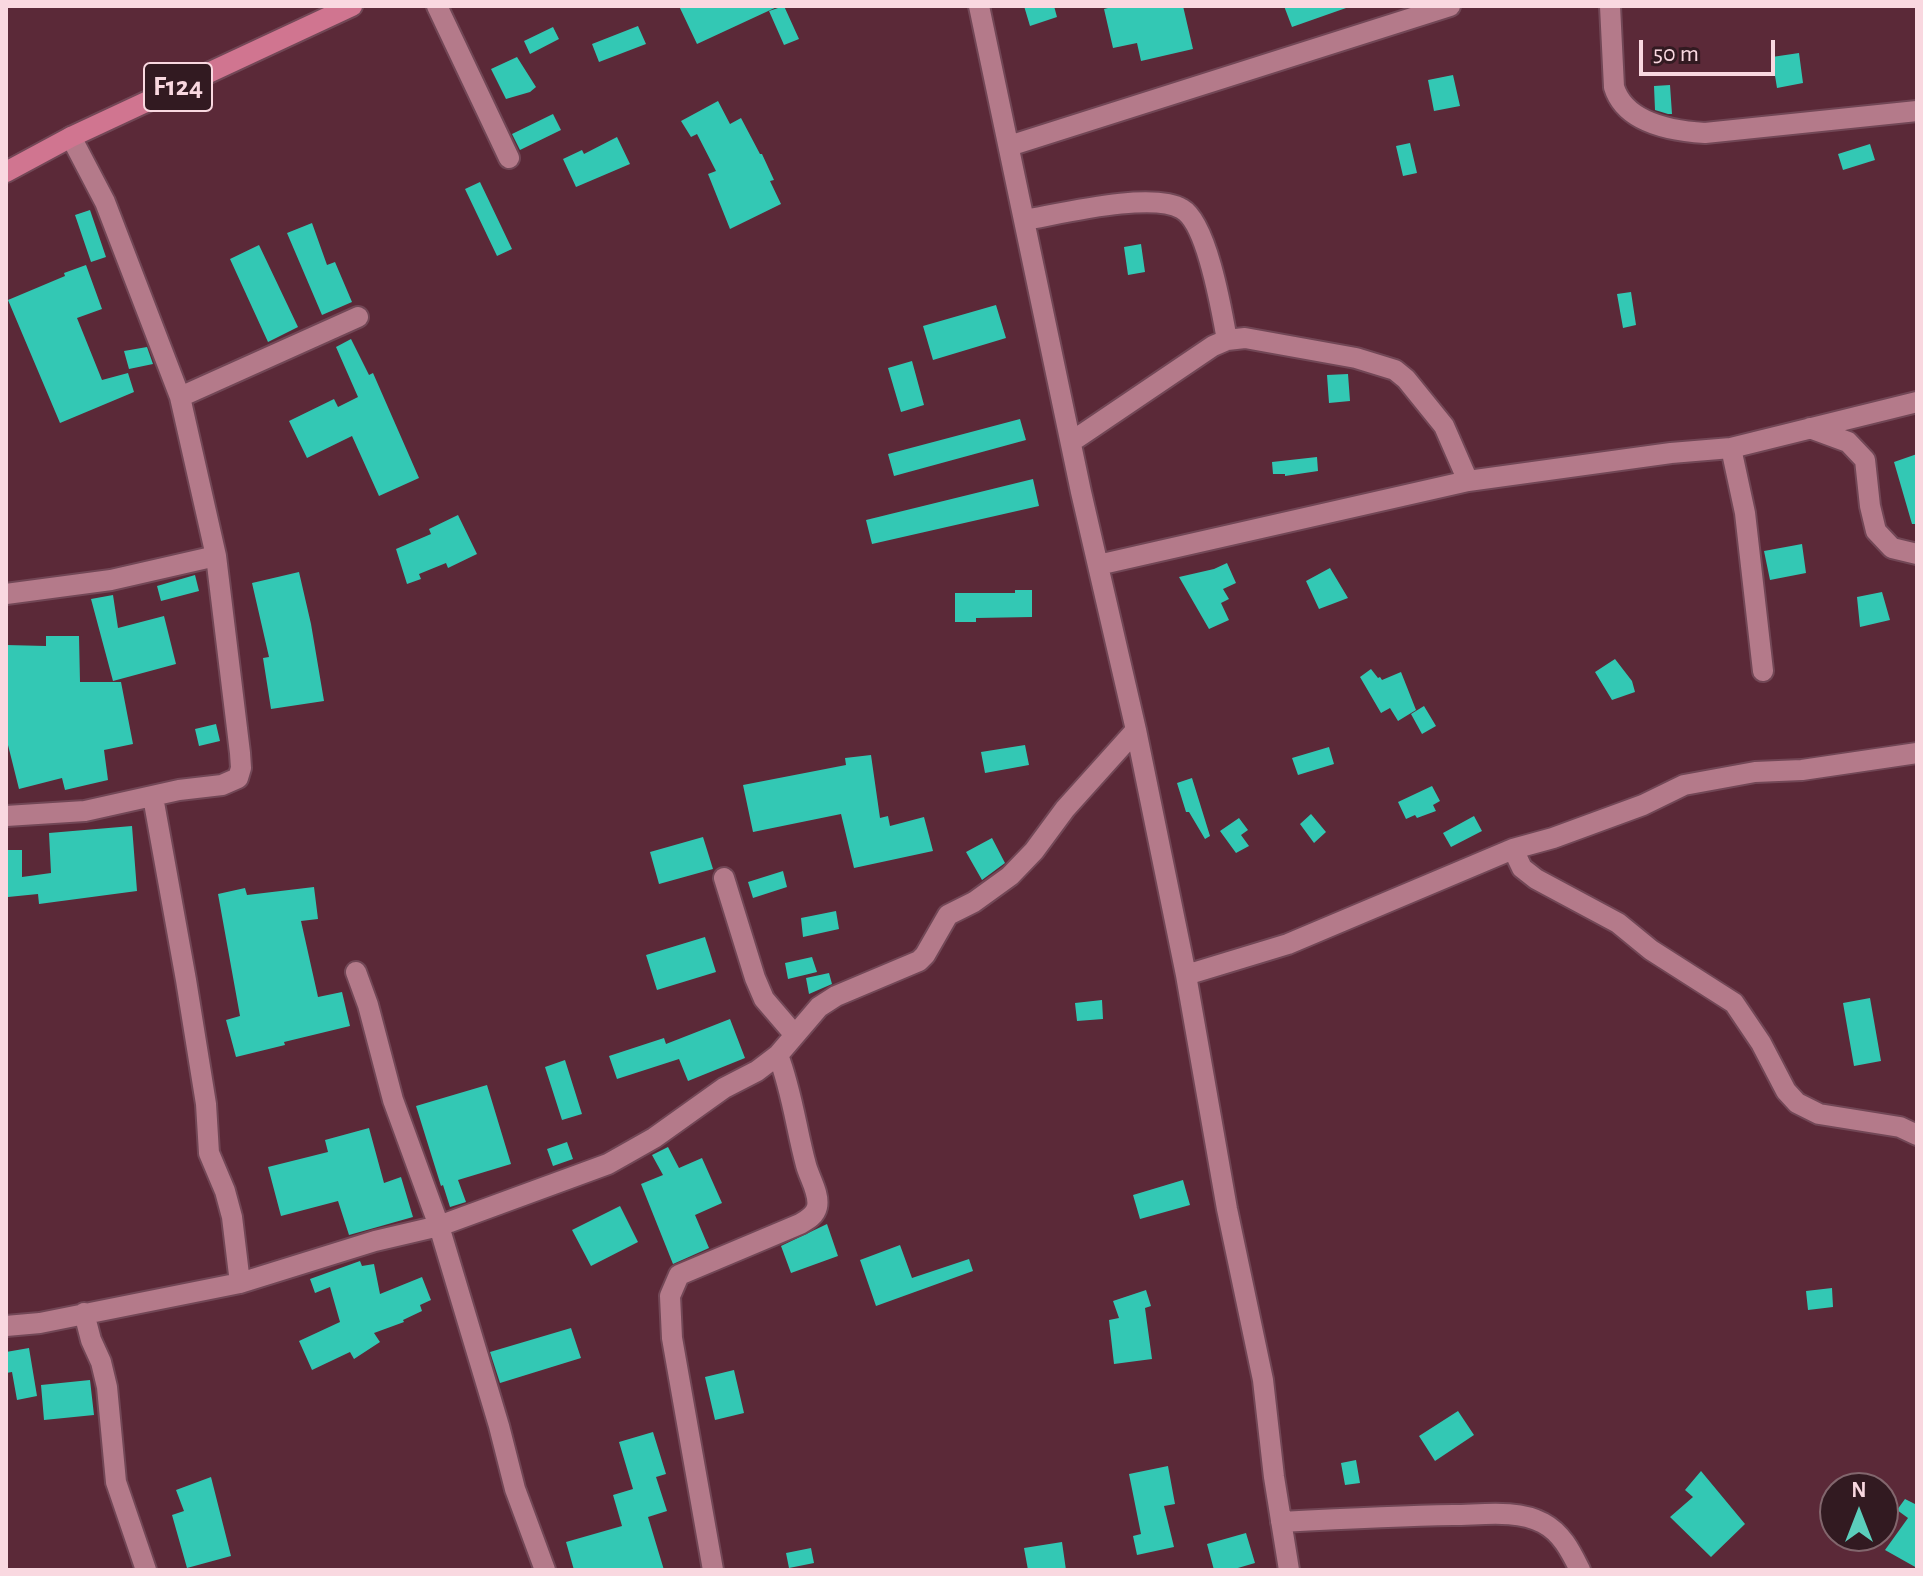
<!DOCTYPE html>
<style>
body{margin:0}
#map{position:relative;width:1923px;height:1576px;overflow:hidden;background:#5b2938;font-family:"Alegreya Sans",sans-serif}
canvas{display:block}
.frame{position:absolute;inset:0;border:8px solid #f9d8e0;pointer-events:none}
.north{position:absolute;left:1819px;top:1472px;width:80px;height:80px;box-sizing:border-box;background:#321a21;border:2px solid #82666d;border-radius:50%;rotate:0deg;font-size:22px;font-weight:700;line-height:32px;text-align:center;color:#f9d8e0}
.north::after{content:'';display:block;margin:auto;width:28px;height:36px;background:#5bcebc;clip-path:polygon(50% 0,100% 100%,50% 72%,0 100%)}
.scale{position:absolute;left:1639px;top:40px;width:136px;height:36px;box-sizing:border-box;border:4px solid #f9d8e0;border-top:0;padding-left:10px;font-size:24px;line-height:28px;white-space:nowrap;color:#f9d8e0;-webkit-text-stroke:6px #321a21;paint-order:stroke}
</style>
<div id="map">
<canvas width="1923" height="1576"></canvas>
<div class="frame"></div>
<div class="north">N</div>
<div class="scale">50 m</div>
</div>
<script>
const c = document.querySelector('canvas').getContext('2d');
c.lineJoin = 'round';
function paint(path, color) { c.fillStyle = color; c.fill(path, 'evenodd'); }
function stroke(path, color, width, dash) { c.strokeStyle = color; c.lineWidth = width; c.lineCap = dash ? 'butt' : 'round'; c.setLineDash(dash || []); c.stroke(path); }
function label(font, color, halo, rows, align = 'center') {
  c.font = font + ' "Alegreya Sans",sans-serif'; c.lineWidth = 8; c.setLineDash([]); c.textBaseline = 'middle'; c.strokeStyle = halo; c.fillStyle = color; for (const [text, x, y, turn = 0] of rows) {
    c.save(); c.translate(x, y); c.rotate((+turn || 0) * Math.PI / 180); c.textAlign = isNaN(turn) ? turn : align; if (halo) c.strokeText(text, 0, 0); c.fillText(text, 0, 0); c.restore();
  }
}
paint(new Path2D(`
 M 679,6 L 779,6 L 697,44 Z
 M 784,6 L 799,39 L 784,45 L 769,11 Z
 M 1024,6 L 1054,6 L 1057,17 L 1030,26 Z
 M 1116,6 L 1183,6 L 1193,49 L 1141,61 L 1137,43 L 1113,48 L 1104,9 Z
 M 1284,6 L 1346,6 L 1346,8 L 1292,27 Z
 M 638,26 L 646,44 L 599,62 L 592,44 Z
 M 553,27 L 559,39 L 530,54 L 524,41 Z
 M 1799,53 L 1803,83 L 1777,88 L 1772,57 Z
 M 517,57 L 536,87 L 530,92 L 506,99 L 491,69 Z
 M 1453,75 L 1460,106 L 1434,111 L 1428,80 Z
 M 1670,85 L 1672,114 L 1668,114 L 1655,110 L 1654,86 Z
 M 718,101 L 730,124 L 741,118 L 760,154 L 762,154 L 774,180 L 770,181 L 781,204 L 730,229 L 708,174 L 716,171 L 697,134 L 691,137 L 681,121 Z
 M 553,114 L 561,130 L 520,150 L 512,134 Z
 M 617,137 L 630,164 L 576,187 L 563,159 L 582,150 L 584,154 Z
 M 1410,143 L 1417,173 L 1403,176 L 1396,146 Z
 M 1870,144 L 1875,160 L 1843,170 L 1838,154 Z
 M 480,182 L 512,249 L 497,256 L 465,189 Z
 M 90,210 L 106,257 L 91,262 L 75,215 Z
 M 312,223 L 327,265 L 335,262 L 352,302 L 322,315 L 287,233 Z
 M 1141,244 L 1145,272 L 1128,275 L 1124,247 Z
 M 259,245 L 298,327 L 268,342 L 230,259 Z
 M 86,265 L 102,309 L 77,318 L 102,380 L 128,373 L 134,392 L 60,423 L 8,300 L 65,276 L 64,273 Z
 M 1631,292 L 1636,325 L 1623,328 L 1617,294 Z
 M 996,305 L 1006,338 L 933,360 L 923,326 Z
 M 351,339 L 369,375 L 373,373 L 419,478 L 379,496 L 352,436 L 307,458 L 289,421 L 334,399 L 338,407 L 358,397 L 336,347 Z
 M 147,347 L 153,364 L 129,369 L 124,351 Z
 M 912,361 L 924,405 L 901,412 L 888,368 Z
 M 1348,374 L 1350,401 L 1329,403 L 1327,375 Z
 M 1020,419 L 1026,440 L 894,476 L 888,454 Z
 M 1917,454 L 1917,524 L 1912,524 L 1894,462 Z
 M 1317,457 L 1318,471 L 1285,476 L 1285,474 L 1273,474 L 1272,462 Z
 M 1033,479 L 1039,506 L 872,544 L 866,520 Z
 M 458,515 L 477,554 L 448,568 L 446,563 L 419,574 L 421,579 L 407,584 L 396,549 L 431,534 L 429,529 Z
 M 1802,544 L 1806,573 L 1770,580 L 1764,551 Z
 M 1227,563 L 1236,583 L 1223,589 L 1229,599 L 1221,603 L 1229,620 L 1209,629 L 1179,577 L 1214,569 Z
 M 1330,568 L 1348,598 L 1319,609 L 1306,581 Z
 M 299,572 L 311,624 L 324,701 L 271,709 L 263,658 L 269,657 L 252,583 Z
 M 195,575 L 199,591 L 161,601 L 157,586 Z
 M 1015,590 L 1032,590 L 1032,617 L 976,618 L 976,622 L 955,622 L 955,593 L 1015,593 Z
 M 1882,592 L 1890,620 L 1860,627 L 1857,597 Z
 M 113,595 L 118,628 L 164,616 L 176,664 L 113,681 L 91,599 Z
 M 46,636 L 79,636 L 80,682 L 121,682 L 133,744 L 104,750 L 108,780 L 65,790 L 62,778 L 19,789 L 8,745 L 6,746 L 6,645 L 46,646 Z
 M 1615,659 L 1632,681 L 1635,692 L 1612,700 L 1595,672 Z
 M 1371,669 L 1378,678 L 1380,677 L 1382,680 L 1401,672 L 1416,710 L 1398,721 L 1390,708 L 1381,713 L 1360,677 Z
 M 1424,706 L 1436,726 L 1422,734 L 1411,714 Z
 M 216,724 L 220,741 L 199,746 L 195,729 Z
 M 1025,745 L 1029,765 L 985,773 L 981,752 Z
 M 1329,747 L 1334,764 L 1298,775 L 1292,758 Z
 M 871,755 L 880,818 L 888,816 L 890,826 L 924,817 L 933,851 L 854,868 L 841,814 L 753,832 L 743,785 L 846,765 L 845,758 Z
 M 1192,778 L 1210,836 L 1205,839 L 1189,812 L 1186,812 L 1177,783 Z
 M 1432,786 L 1440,801 L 1433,805 L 1436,811 L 1417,818 L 1415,815 L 1406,819 L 1398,802 Z
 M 1311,814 L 1326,832 L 1314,843 L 1300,824 Z
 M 1474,816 L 1482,831 L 1451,847 L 1443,833 Z
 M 1239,818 L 1248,830 L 1241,835 L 1249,846 L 1236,853 L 1220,831 Z
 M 132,826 L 137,891 L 39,904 L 38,894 L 8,897 L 6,850 L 22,850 L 22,877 L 51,873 L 49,833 Z
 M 703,837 L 713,869 L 659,884 L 650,852 Z
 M 992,838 L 1005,863 L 982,880 L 966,852 Z
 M 783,871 L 787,887 L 753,898 L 748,882 Z
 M 314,887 L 318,919 L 301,921 L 318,997 L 342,992 L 350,1026 L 284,1042 L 285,1045 L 236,1057 L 226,1020 L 240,1016 L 218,894 L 245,888 L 247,895 Z
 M 836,911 L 839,929 L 803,937 L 801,918 Z
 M 705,937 L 716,972 L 657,990 L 646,955 Z
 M 812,957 L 817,972 L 788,979 L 785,963 Z
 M 829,973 L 832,984 L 809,994 L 806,978 Z
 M 1870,998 L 1881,1061 L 1854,1066 L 1843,1003 Z
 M 1102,1000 L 1103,1019 L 1077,1021 L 1075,1003 Z
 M 730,1019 L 745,1058 L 688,1081 L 679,1059 L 617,1079 L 609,1056 L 664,1038 L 666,1044 Z
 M 565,1060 L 582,1114 L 562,1120 L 545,1067 Z
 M 487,1085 L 511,1164 L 458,1180 L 466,1202 L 450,1207 L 443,1185 L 441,1186 L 416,1106 Z
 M 369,1128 L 384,1183 L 401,1177 L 413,1217 L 349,1235 L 338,1201 L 281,1216 L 268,1167 L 328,1152 L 325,1140 Z
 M 567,1142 L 573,1159 L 553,1166 L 547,1149 Z
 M 668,1147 L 679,1168 L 702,1158 L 722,1203 L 695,1215 L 709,1248 L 673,1264 L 641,1184 L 663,1175 L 652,1155 Z
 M 1183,1180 L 1190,1205 L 1140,1219 L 1133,1195 Z
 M 620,1206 L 638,1242 L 591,1266 L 572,1230 Z
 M 827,1224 L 838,1256 L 791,1273 L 781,1246 Z
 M 900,1245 L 912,1278 L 969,1259 L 973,1271 L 876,1306 L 860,1260 Z
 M 360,1261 L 362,1266 L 374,1264 L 380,1294 L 422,1277 L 431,1300 L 420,1305 L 422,1311 L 403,1320 L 404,1322 L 374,1333 L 380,1342 L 354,1359 L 350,1352 L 312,1370 L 299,1341 L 340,1322 L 330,1287 L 315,1293 L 310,1279 Z
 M 1832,1288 L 1833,1307 L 1808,1310 L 1806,1291 Z
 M 1146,1290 L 1151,1306 L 1145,1308 L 1152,1359 L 1114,1364 L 1109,1320 L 1119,1318 L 1113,1301 Z
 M 571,1328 L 581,1358 L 500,1383 L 490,1352 Z
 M 29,1348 L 37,1396 L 17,1400 L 12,1372 L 6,1373 L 6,1352 Z
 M 734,1370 L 744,1413 L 715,1420 L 705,1377 Z
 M 90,1380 L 94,1415 L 44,1420 L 41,1385 Z
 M 1458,1411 L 1474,1435 L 1435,1461 L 1419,1436 Z
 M 653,1432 L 666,1474 L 656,1477 L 667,1511 L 648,1517 L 664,1570 L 574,1570 L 566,1542 L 622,1526 L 613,1495 L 633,1489 L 619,1442 Z
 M 1356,1460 L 1360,1483 L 1345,1485 L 1341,1463 Z
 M 1168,1466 L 1175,1504 L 1164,1506 L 1174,1547 L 1137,1555 L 1133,1536 L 1141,1534 L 1129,1474 Z
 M 1701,1471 L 1745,1524 L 1711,1557 L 1670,1517 L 1693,1497 L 1685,1490 Z
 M 211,1477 L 231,1556 L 187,1568 L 172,1515 L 184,1511 L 176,1490 Z
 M 1905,1499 L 1917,1505 L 1917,1568 L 1885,1550 L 1908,1518 L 1897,1510 Z
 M 1246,1533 L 1255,1563 L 1231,1570 L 1214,1570 L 1207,1544 Z
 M 1062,1542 L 1066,1570 L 1028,1570 L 1024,1548 Z
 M 811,1548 L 814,1563 L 789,1568 L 786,1553 Z`), '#33c8b4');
const minor = new Path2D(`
 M 437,6 L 509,158
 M 979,6 L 1081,492 L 1136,730 L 1186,975 L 1227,1209 L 1263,1380 L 1274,1477 L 1289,1570
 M 1610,6 L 1614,87 C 1625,123 1672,131 1705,133 L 1917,111
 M 1009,146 L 1450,6
 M 1025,220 C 1060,214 1152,191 1182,209 C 1207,223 1222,312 1227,340
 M 180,397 L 358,317
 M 1810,428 L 1848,442 L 1865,460 L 1870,506 L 1876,531 L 1892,548 L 1917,554
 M 1071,442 L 1213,346 L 1227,340 L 1245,338 L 1356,358 L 1395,370 L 1406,379 L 1444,426 L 1468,481
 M 1731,448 L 1745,513 L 1763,671
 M 1098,565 L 1468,481 L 1671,453 L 1731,448 L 1917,402
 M 6,594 L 111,580 L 216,556 L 180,397 L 105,202 L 71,137
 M 153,797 L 186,980 L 206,1104 L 209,1153 L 225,1191 L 232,1217 L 240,1283
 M 6,816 L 85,811 L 179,790 L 222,785 L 238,778 L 241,768 L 240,753 L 216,556
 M 1513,849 L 1522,868 L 1536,879 L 1618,923 L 1651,950 L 1734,1003 L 1761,1043 L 1786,1091 L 1797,1103 L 1819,1114 L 1900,1127 L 1917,1135
 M 724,878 L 755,978 L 764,999 L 794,1034
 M 356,972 L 368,1005 L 393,1100 L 439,1226 L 608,1164 L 654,1138 L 724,1088 L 757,1071 L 778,1055 L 819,1007 L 836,996 L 919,961 L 925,955 L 948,915 L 974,902 L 1010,876 L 1034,851 L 1065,809 L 1136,730
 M 1186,975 L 1288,944 L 1513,849 L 1553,838 L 1643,805 L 1684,785 L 1755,772 L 1802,770 L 1917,753
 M 84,1313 L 91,1340 L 101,1362 L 107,1387 L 116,1482 L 146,1570
 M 6,1326 L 40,1323 L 240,1283 L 375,1241 L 439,1226 L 499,1426 L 515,1489 L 545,1570
 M 1281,1522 C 1338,1519 1395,1516 1453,1515 C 1481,1515 1517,1509 1543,1523 C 1562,1533 1571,1552 1580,1570
 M 713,1570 L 672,1338 L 670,1296 L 679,1275 L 800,1224 C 807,1220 815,1216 817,1207 C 820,1194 809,1177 806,1165 C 796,1128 792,1091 778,1055`);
const major = new Path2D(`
 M 6,172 L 71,137 L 352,6`);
stroke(minor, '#724756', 24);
stroke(major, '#724756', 24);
stroke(minor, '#b47a8a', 20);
stroke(major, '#d07590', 20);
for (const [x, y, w] of [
 [178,87,68]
]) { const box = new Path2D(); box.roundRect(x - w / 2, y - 24, w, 48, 6); c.fillStyle = '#321a21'; c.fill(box); stroke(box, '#f9d8e0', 2); }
label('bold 28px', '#f9d8e0', null, [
 ["F124",178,87]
]);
</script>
